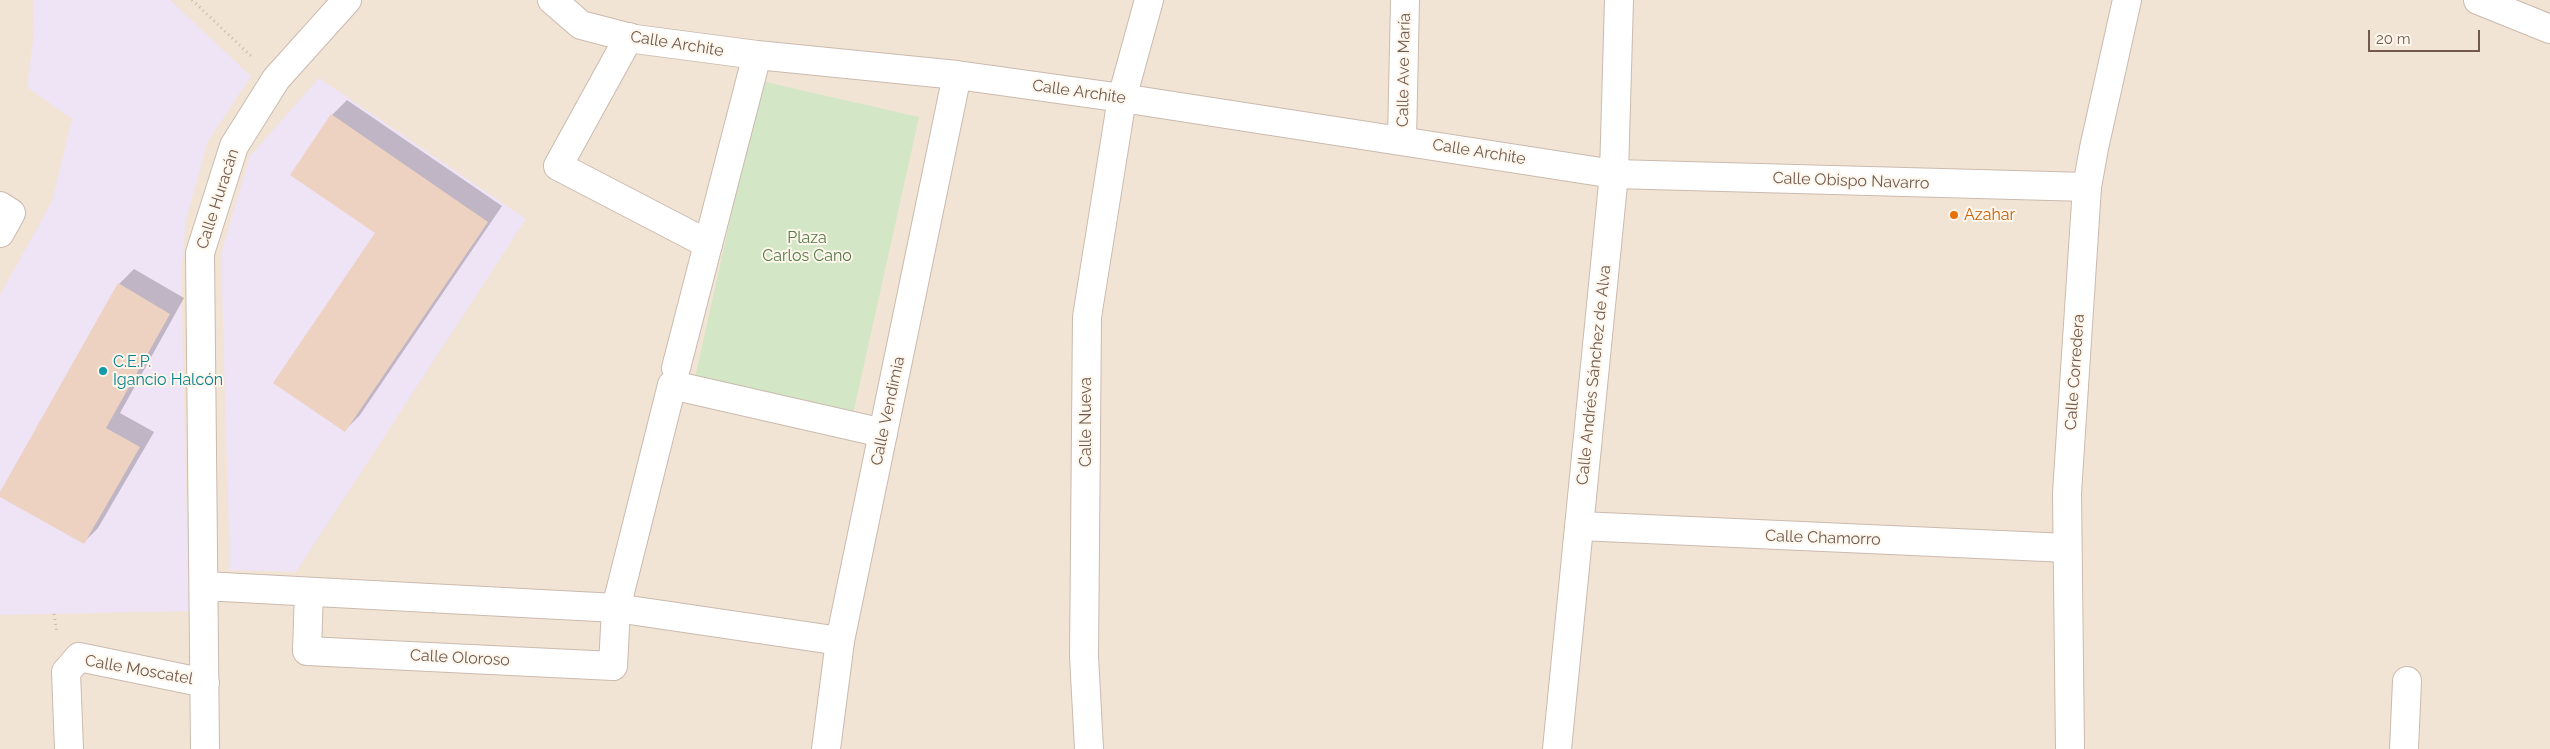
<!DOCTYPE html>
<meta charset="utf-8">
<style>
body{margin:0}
#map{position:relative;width:2550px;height:749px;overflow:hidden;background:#faf2e6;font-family:Raleway,sans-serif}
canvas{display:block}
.scale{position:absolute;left:2368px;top:30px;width:112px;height:22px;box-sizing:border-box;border:2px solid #715a4d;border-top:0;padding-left:6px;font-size:15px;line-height:18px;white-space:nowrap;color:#715a4d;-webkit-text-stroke:4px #fdf6ec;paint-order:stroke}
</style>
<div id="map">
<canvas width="2550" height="749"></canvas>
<div class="scale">20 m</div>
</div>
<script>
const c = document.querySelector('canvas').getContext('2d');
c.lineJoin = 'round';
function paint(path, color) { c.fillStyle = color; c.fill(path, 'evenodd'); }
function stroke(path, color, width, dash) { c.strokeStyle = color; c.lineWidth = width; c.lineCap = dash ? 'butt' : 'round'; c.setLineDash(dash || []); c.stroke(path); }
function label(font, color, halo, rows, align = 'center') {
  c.font = font + ' Raleway,sans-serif'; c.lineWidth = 4; c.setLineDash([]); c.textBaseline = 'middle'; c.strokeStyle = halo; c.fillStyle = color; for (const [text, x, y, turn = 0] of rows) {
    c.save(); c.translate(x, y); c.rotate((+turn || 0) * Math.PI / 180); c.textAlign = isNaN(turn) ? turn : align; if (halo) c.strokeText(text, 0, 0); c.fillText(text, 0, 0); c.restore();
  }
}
paint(new Path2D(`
 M 0,0 L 2550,0 L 2550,749 L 0,749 Z`), '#f1e4d5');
paint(new Path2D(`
 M 33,0 L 170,0 L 251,76 L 208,141 L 186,220 L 181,276 L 189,611 L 0,615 L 0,295 L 52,201 L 72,119 L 27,87 L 34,32 Z
 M 319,78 L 526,219 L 296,572 L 230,570 L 221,254 L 250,156 Z`), '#efe3f6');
paint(new Path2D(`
 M 761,81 L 919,117 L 853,414 L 695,378 Z`), '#d3e6c6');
paint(new Path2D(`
 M 347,100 L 502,206 L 360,415 L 345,430 L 377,232 L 332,115 Z
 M 134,269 L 184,298 L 120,413 L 154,432 L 98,528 L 84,542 L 0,495 L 119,284 Z`), '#0003');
paint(new Path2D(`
 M 331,114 L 488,222 L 345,432 L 273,383 L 375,233 L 290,175 Z
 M 118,283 L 170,314 L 106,428 L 140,447 L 84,544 L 0,497 L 0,492 Z`), '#edd2c1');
const pedestrian = new Path2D(`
 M 629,37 L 558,166 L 708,244
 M 616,608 L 672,385 L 883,433`);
const minor = new Path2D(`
 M 2478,0 L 2550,29
 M 1402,140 L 1405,0
 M 1614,174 L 2087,187
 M 0,206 L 11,213 L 0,233
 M 676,368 L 757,55
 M 1580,526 L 2067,548
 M 204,586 L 616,608 L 840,641
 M 309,592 L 307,651 L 613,666 L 616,608
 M 69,749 L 66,672 L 79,657 L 205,683
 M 205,749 L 200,253 L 234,146 L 276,79 L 347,0
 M 2404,749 L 2407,681`);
const tertiary = new Path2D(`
 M 552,0 L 581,25 L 635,39 L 757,55 L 957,75 L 1122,98 L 1614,174
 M 826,749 L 840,641 L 957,75
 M 1089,749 L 1084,656 L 1087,317 L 1122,98 L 1149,0
 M 1557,749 L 1614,174 L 1619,0
 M 2070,749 L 2067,493 L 2087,187 L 2094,148 L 2127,0`);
stroke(pedestrian, '#cbbaae', 30);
stroke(minor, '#cbbaae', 30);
stroke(tertiary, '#cbbaae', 30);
stroke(new Path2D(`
 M 192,0 L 251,56
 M 54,614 L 57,633`), '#d2b5a4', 3, [1, 4]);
stroke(pedestrian, '#fff', 28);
stroke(minor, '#fff', 28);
stroke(tertiary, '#fff', 28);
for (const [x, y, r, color] of [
 [1954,215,5,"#e8710a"],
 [103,371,5,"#0f9aa8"]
]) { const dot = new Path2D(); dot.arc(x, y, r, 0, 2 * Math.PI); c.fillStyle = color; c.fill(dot); stroke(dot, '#fdf6ec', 2); }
label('16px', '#715a4d', '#fdf6ec', [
 ["Calle Archite",677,44,9],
 ["Calle Ave María",1404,70,-89],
 ["Calle Archite",1079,92,8],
 ["Calle Archite",1479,152,9],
 ["Calle Obispo Navarro",1851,181,2],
 ["Calle Huracán",218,199,-72],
 ["Calle Corredera",2075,372,-86],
 ["Calle Andrés Sánchez de Alva",1594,375,-84],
 ["Calle Vendimia",888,411,-78],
 ["Calle Nueva",1086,422,-90],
 ["Calle Chamorro",1823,538,2],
 ["Calle Oloroso",460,658,3],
 ["Calle Moscatel",139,670,10]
]);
label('16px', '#c56008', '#fdf6ec', [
 ["Azahar",1964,215]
], 'left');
label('16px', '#587b49', '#fdf6ec', [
 ["Plaza",807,238],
 ["Carlos Cano",807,256]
]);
label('16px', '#0d838f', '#fdf6ec', [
 ["C.E.P.",113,362],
 ["Igancio Halcón",113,380]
], 'left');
</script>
